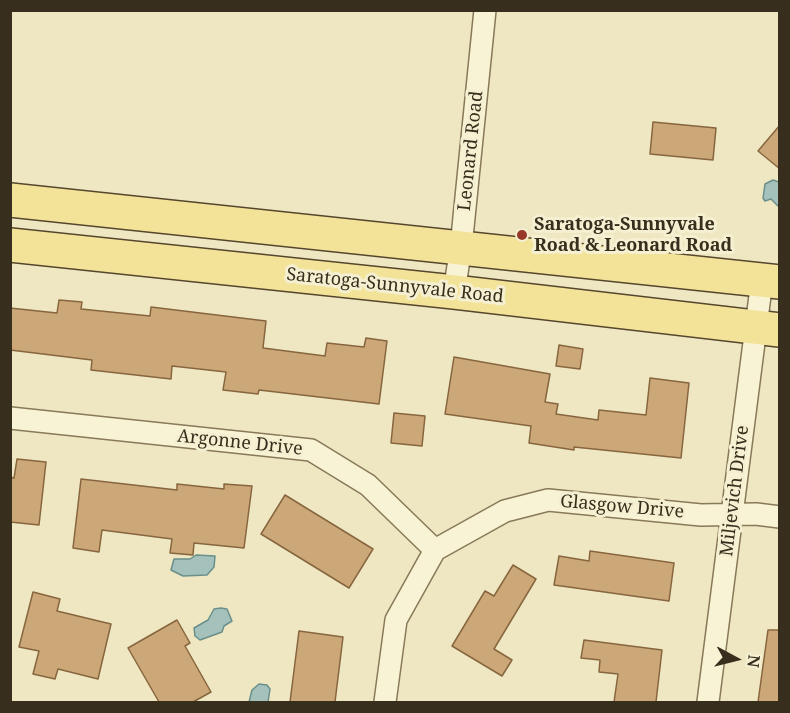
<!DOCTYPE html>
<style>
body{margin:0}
#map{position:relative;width:790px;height:713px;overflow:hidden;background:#eee7c2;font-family:"Noto Serif",serif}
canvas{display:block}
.frame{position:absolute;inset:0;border:12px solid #382e1d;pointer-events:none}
.north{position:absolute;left:706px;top:629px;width:60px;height:60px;-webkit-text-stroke:4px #f5f0d1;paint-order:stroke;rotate:97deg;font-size:16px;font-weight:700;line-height:24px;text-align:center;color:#382e1d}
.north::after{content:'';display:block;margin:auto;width:21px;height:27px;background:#382e1d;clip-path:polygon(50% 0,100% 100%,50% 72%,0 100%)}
</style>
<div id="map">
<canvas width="790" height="713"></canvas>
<div class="frame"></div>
<div class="north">N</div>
</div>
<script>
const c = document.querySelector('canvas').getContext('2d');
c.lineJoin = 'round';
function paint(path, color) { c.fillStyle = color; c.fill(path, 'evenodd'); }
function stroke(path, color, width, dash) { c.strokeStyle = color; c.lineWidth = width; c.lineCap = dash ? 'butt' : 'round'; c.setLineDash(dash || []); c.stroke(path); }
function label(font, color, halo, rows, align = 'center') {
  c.font = font + ' "Noto Serif",serif'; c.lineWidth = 6; c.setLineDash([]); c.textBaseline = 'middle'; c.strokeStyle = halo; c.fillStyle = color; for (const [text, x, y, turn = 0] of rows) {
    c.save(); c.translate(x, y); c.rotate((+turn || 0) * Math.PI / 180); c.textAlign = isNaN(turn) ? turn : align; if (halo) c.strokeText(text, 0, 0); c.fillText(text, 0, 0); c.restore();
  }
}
const water = new Path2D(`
 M 773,180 L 779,182 L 779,207 L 771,199 L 765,201 L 763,198 L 765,184 Z
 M 196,555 L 215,556 L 214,567 L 207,575 L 183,576 L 171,570 L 174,559 L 190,559 Z
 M 221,608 L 227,609 L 232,621 L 224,626 L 222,632 L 200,640 L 195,636 L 194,628 L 208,620 L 214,609 Z
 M 259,684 L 267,685 L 270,689 L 268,702 L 249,702 L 252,690 Z`);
paint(water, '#a4c1bc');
stroke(water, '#6b8f8b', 1.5);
const building = new Path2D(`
 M 653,122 L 716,128 L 713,160 L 650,154 Z
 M 780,125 L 780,169 L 758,151 Z
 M 59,300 L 82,302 L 81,309 L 150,316 L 151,307 L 266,321 L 263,348 L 325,356 L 327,343 L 364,347 L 366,338 L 387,341 L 379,404 L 259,390 L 258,394 L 223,390 L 226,372 L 172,366 L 171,379 L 91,370 L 92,360 L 10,350 L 10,308 L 57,313 Z
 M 559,345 L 583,349 L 580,369 L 556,366 Z
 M 454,357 L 550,374 L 545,402 L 558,404 L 556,414 L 598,420 L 599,410 L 646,415 L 650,378 L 689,383 L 681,458 L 574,447 L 574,450 L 529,443 L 531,426 L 445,414 Z
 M 394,413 L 425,416 L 422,446 L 391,443 Z
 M 17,459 L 46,462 L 39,525 L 10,522 L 10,477 L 14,478 Z
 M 81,479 L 177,490 L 177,484 L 224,489 L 224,484 L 252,486 L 244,548 L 194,543 L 193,555 L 170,553 L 172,539 L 102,530 L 99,552 L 73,548 Z
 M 285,495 L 373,549 L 349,588 L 261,534 Z
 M 590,551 L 674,563 L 669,601 L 554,585 L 559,556 L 589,561 Z
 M 513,565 L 536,579 L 494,649 L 512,660 L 502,676 L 452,646 L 485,591 L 494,596 Z
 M 33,592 L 60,599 L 57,611 L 111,624 L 98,679 L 58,669 L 55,679 L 33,674 L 39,651 L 19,647 Z
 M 177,620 L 190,643 L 185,646 L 211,692 L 193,702 L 159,702 L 128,648 Z
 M 768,630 L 780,630 L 780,702 L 758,702 Z
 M 299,631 L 343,637 L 335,702 L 290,702 Z
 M 584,640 L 662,650 L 656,702 L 614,702 L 618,674 L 599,672 L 600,660 L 581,658 Z`);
paint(building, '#cca777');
stroke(building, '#87663f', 1.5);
const minor = new Path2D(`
 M 454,292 L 461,247 L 485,10
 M 10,418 L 311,450 L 368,485 L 435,550
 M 385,702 L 396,620 L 435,550 L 505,511 L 548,500 L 701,515 L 756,514 L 780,517
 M 708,702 L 762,280`);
const primary = new Path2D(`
 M 10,200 L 780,282
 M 10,245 L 454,292 L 780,330`);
stroke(minor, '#887959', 24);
stroke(primary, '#56462d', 36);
stroke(minor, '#f9f3d5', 21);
stroke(primary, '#f2e399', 33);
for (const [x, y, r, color] of [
 [522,235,6,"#973829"]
]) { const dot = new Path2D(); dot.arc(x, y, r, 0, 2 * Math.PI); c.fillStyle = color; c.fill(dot); stroke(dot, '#f5f0d1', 2); }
label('18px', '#382e1d', '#f5f0d1', [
 ["Leonard Road",471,151,-84],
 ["Saratoga-Sunnyvale Road",395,286,6],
 ["Argonne Drive",240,443,6],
 ["Miljevich Drive",735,491,-83],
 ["Glasgow Drive",622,507,5]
]);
label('bold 18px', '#382e1d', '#f5f0d1', [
 ["Saratoga-Sunnyvale",534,225],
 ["Road & Leonard Road",534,246]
], 'left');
</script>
